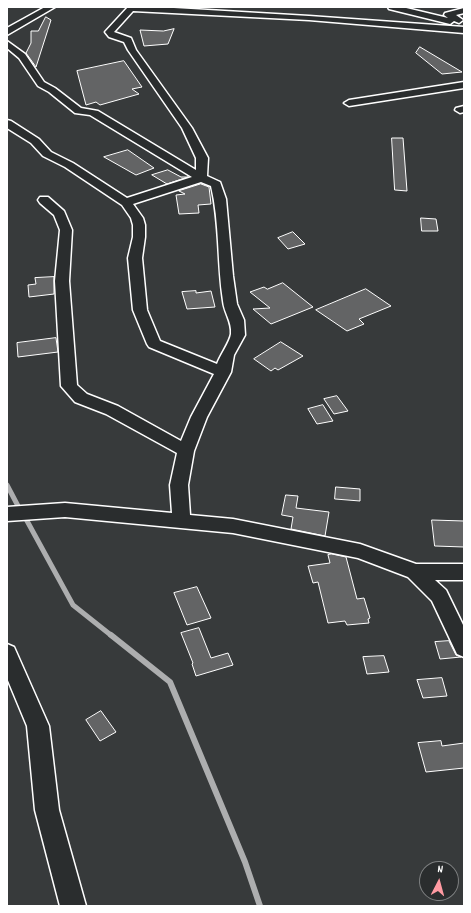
<!DOCTYPE html>
<style>
body{margin:0}
#map{position:relative;width:471px;height:913px;overflow:hidden;background:#373a3b;font-family:Dekko,sans-serif}
canvas{display:block}
.frame{position:absolute;inset:0;border:8px solid #fff;pointer-events:none}
.north{position:absolute;left:419px;top:861px;width:40px;height:40px;box-sizing:border-box;background:#2a2d2e;border:1px solid #7f8182;border-radius:50%;rotate:6deg;font-size:11px;font-weight:700;line-height:16px;text-align:center;color:#fff}
.north::after{content:'';display:block;margin:auto;width:14px;height:18px;background:#ff9aa2;clip-path:polygon(50% 0,100% 100%,50% 72%,0 100%)}
</style>
<div id="map">
<canvas width="471" height="913"></canvas>
<div class="frame"></div>
<div class="north">N</div>
</div>
<script>
const c = document.querySelector('canvas').getContext('2d');
c.lineJoin = 'round';
function stroke(path, color, width, dash) { c.strokeStyle = color; c.lineWidth = width; c.lineCap = dash ? 'butt' : 'round'; c.setLineDash(dash || []); c.stroke(path); }
function paint(path, color) { c.fillStyle = color; c.fill(path, 'evenodd'); }
stroke(new Path2D(`
 M 7,485 L 18,506
 M 26,519 L 73,605 L 112,636`), '#adaeaf', 5);
stroke(new Path2D(`
 M 111,635 L 170,682 L 245,862 L 260,906`), '#adaeaf', 6);
const building = new Path2D(`
 M 46,17 L 51,20 L 36,67 L 26,53 L 31,43 L 31,31 L 38,31 Z
 M 174,29 L 168,44 L 144,46 L 140,30 L 163,31 Z
 M 420,47 L 462,72 L 442,74 L 416,53 Z
 M 124,61 L 142,87 L 132,89 L 139,94 L 100,105 L 96,102 L 86,105 L 77,71 Z
 M 392,138 L 403,138 L 407,191 L 395,190 Z
 M 128,150 L 154,168 L 136,175 L 104,157 Z
 M 168,170 L 181,177 L 188,177 L 167,184 L 152,175 Z
 M 201,184 L 209,187 L 211,204 L 198,205 L 199,213 L 179,214 L 176,195 L 185,194 L 179,191 Z
 M 421,218 L 436,219 L 438,231 L 422,231 Z
 M 293,232 L 305,244 L 288,249 L 278,238 Z
 M 54,277 L 54,294 L 29,297 L 28,285 L 36,284 L 35,278 Z
 M 283,283 L 313,307 L 271,324 L 253,309 L 270,308 L 250,292 L 264,287 L 267,289 Z
 M 366,289 L 391,306 L 359,319 L 364,324 L 347,331 L 316,310 Z
 M 196,291 L 196,293 L 211,291 L 215,307 L 187,309 L 182,292 Z
 M 56,338 L 58,352 L 18,357 L 17,343 Z
 M 281,342 L 303,356 L 278,370 L 275,368 L 271,371 L 254,359 Z
 M 337,396 L 348,411 L 334,414 L 324,399 Z
 M 323,405 L 333,421 L 317,424 L 308,409 Z
 M 336,487 L 360,489 L 360,501 L 335,499 Z
 M 286,495 L 298,496 L 296,508 L 329,512 L 325,536 L 291,529 L 293,517 L 282,515 Z
 M 432,520 L 464,521 L 464,547 L 435,546 Z
 M 332,554 L 346,557 L 357,599 L 364,598 L 370,618 L 368,619 L 369,623 L 347,625 L 345,621 L 328,623 L 318,582 L 313,583 L 308,566 L 330,563 L 328,555 Z
 M 197,587 L 211,618 L 187,625 L 174,593 Z
 M 199,628 L 211,658 L 228,653 L 233,665 L 196,676 L 192,664 L 193,663 L 181,633 Z
 M 449,641 L 456,655 L 461,657 L 440,659 L 435,642 Z
 M 384,656 L 389,672 L 367,674 L 363,657 Z
 M 442,678 L 447,696 L 423,698 L 417,680 Z
 M 101,711 L 116,732 L 100,741 L 86,720 Z
 M 441,741 L 442,746 L 464,743 L 464,768 L 426,772 L 418,743 Z`);
paint(building, '#636465');
stroke(building, '#fff', 1);
const street = new Path2D(`
 M 45,7 L 55,7 L 7,35 L 7,28 Z
 M 128,7 L 157,7 L 309,16 L 464,27 L 464,33 L 309,20 L 133,11 L 114,32 L 131,38 L 136,50 L 192,128 L 208,158 L 207,176 L 220,182 L 226,199 L 233,276 L 237,304 L 244,320 L 245,335 L 234,355 L 231,372 L 207,417 L 194,451 L 188,485 L 190,515 L 233,519 L 360,544 L 416,564 L 464,564 L 464,580 L 435,580 L 446,590 L 464,627 L 464,657 L 457,654 L 432,601 L 408,577 L 358,558 L 233,533 L 65,517 L 7,521 L 7,507 L 65,503 L 172,513 L 170,485 L 177,453 L 106,414 L 75,402 L 61,386 L 55,281 L 60,230 L 54,215 L 40,203 L 38,200 L 40,197 L 48,197 L 64,211 L 72,230 L 69,281 L 77,385 L 87,394 L 118,406 L 181,441 L 191,417 L 214,374 L 149,347 L 147,344 L 133,310 L 128,258 L 133,237 L 133,225 L 131,218 L 122,205 L 65,167 L 43,156 L 31,143 L 7,128 L 7,120 L 11,121 L 39,139 L 51,152 L 73,163 L 127,198 L 192,177 L 90,115 L 75,113 L 49,92 L 38,86 L 19,58 L 7,48 L 7,41 L 25,54 L 44,82 L 55,88 L 81,108 L 98,111 L 196,170 L 196,158 L 182,128 L 128,50 L 124,42 L 109,37 L 105,32 ZM 201,182 L 211,186 C 220,223 217,263 223,301 C 224,313 232,321 231,334 C 230,342 220,355 217,364 L 160,341 L 147,310 L 142,258 L 145,237 L 145,225 L 143,218 L 133,204 Z
 M 388,7 L 402,7 L 448,18 L 444,15 L 445,13 L 464,8 L 464,13 L 456,15 L 463,20 L 459,23 L 454,21 L 450,24 L 389,9 Z
 M 464,82 L 464,88 L 349,106 L 344,103 L 349,100 Z
 M 464,106 L 464,112 L 460,113 L 455,110 L 456,108 Z
 M 7,644 L 14,647 L 49,726 L 59,810 L 86,906 L 60,906 L 35,810 L 27,726 L 7,678 Z`);
stroke(street, '#fff', 3);
paint(street, '#2a2d2e');
</script>
